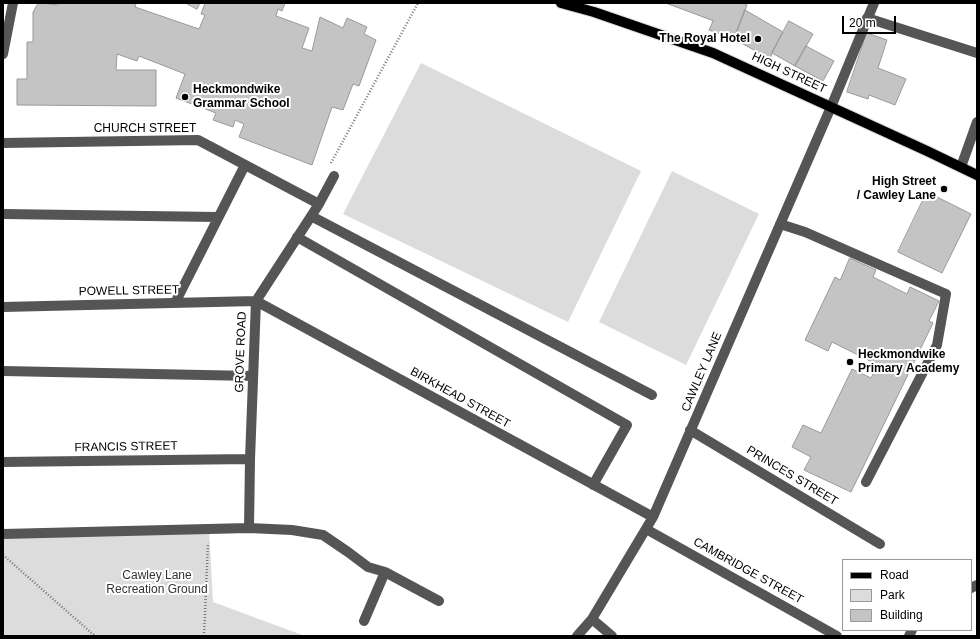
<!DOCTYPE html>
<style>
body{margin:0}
#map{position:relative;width:980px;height:639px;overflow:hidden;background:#fff;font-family:Helvetica,sans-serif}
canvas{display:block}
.frame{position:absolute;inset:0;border:4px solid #000;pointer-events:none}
.legend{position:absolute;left:842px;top:559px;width:130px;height:72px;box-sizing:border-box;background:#fff;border:1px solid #999;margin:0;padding:5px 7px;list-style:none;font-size:12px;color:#000}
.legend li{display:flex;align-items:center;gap:8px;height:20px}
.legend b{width:20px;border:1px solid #999}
.scale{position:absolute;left:842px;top:16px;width:54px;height:18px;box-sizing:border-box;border:2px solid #000;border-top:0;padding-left:5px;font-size:12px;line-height:14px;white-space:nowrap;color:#000;-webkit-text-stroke:3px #fff;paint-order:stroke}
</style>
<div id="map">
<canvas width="980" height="639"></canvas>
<div class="frame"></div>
<ul class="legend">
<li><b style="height:5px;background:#000"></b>Road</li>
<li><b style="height:11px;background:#dcdcdc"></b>Park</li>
<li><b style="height:11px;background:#c4c4c4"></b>Building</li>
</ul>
<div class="scale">20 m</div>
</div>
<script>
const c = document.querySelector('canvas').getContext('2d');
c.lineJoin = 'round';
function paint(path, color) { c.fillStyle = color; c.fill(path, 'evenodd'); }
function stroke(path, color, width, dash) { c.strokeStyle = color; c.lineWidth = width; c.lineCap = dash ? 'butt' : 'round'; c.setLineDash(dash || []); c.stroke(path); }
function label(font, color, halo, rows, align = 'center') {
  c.font = font + ' Helvetica,sans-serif'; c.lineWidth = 4; c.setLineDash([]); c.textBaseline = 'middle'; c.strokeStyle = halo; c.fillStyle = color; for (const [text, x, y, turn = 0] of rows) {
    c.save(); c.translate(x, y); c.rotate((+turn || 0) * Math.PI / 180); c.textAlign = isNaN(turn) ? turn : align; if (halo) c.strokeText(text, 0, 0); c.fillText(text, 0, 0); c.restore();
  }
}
paint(new Path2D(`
 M 421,63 L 641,171 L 568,322 L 343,214 Z
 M 672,171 L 759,214 L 686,365 L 599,322 Z
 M 209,529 L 213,602 L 305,636 L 3,636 L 3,534 Z`), '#dcdcdc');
const building = new Path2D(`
 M 41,3 L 58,5 L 59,3 L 136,3 L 135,7 L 199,29 L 205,15 L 201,14 L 205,3 L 285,3 L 282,11 L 278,9 L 276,16 L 309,28 L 302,48 L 312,51 L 320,17 L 343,28 L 347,18 L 367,27 L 364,34 L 376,40 L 359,86 L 353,84 L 343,110 L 332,107 L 312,165 L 239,137 L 244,124 L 235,120 L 233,127 L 213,120 L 216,113 L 176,98 L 185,74 L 139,56 L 137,61 L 117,54 L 116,70 L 156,70 L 156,106 L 17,105 L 17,79 L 27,79 L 27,42 L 33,42 L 33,12 L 37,5 Z
 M 186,3 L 200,3 L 197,9 Z
 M 666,3 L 743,3 L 747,5 L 734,39 L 709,30 L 713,21 Z
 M 745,10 L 783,32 L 772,53 L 770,59 L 734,39 Z
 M 789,21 L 813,34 L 795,66 L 772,53 Z
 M 867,33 L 887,40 L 878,68 L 906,79 L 895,105 L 869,95 L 868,99 L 847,92 Z
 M 806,46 L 834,61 L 823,81 L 795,66 Z
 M 927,192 L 971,214 L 942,273 L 898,252 Z
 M 850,258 L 876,270 L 873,277 L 907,294 L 910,287 L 939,301 L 929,321 L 933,323 L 851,492 L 804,470 L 811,457 L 792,447 L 803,425 L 821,433 L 852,369 L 871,378 L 878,365 L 832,342 L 828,351 L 805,340 L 835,277 L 840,280 Z`);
paint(building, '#c4c4c4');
stroke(building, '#999', 1);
const major = new Path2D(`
 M 561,3 L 594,12 L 713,53 L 927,151 L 977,175`);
stroke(major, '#dbdbdb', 12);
stroke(new Path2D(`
 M 331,163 L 418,3
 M 3,555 L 95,636
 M 204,636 L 208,543`), '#777', 2.5, [1, 2]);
stroke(new Path2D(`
 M 867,18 L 977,53
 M 3,54 L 13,3
 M 3,143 L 198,140 L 319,204
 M 961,167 L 977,122
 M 3,214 L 218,217
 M 311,216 L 652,395
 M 780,224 L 805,232 L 946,294 L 937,345 L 866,482
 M 297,237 L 627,425 L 593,485
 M 175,303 L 245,165
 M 3,307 L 256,301 L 653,517
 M 3,371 L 253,376
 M 690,430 L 880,544
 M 3,462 L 250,459
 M 249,528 L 250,459 L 256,301 L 319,204 L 334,176
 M 646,529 L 837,636
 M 3,534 L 249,528 L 292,530 L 323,535 L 348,552 L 368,567 L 385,572 L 439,601
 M 971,588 L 977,585
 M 592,619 L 612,636
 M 364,621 L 385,572
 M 577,636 L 592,619 L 653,517 L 831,107 L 874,3
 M 909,636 L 912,630`), '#555', 10);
stroke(major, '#000', 10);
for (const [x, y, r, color] of [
 [758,39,4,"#000"],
 [185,97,4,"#000"],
 [944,189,4,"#000"],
 [850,362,4,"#000"]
]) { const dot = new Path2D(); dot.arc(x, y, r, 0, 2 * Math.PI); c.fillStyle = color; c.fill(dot); stroke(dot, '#fff', 1.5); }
label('bold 12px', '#000', '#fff', [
 ["The Royal Hotel",750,39],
 ["Heckmondwike",193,90,"left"],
 ["Grammar School",193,104,"left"],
 ["High Street",936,182],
 ["/ Cawley Lane",936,196],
 ["Heckmondwike",858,355,"left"],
 ["Primary Academy",858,369,"left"]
], 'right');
label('12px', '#000', '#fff', [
 ["HIGH STREET",789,73,25],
 ["CHURCH STREET",145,129],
 ["POWELL STREET",129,291,-1],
 ["GROVE ROAD",241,352,-88],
 ["CAWLEY LANE",702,372,-67],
 ["BIRKHEAD STREET",460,398,29],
 ["FRANCIS STREET",126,447,-1],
 ["PRINCES STREET",792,476,31],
 ["CAMBRIDGE STREET",748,571,29]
]);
label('12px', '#333', '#fff', [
 ["Cawley Lane",157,576],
 ["Recreation Ground",157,590]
]);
</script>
